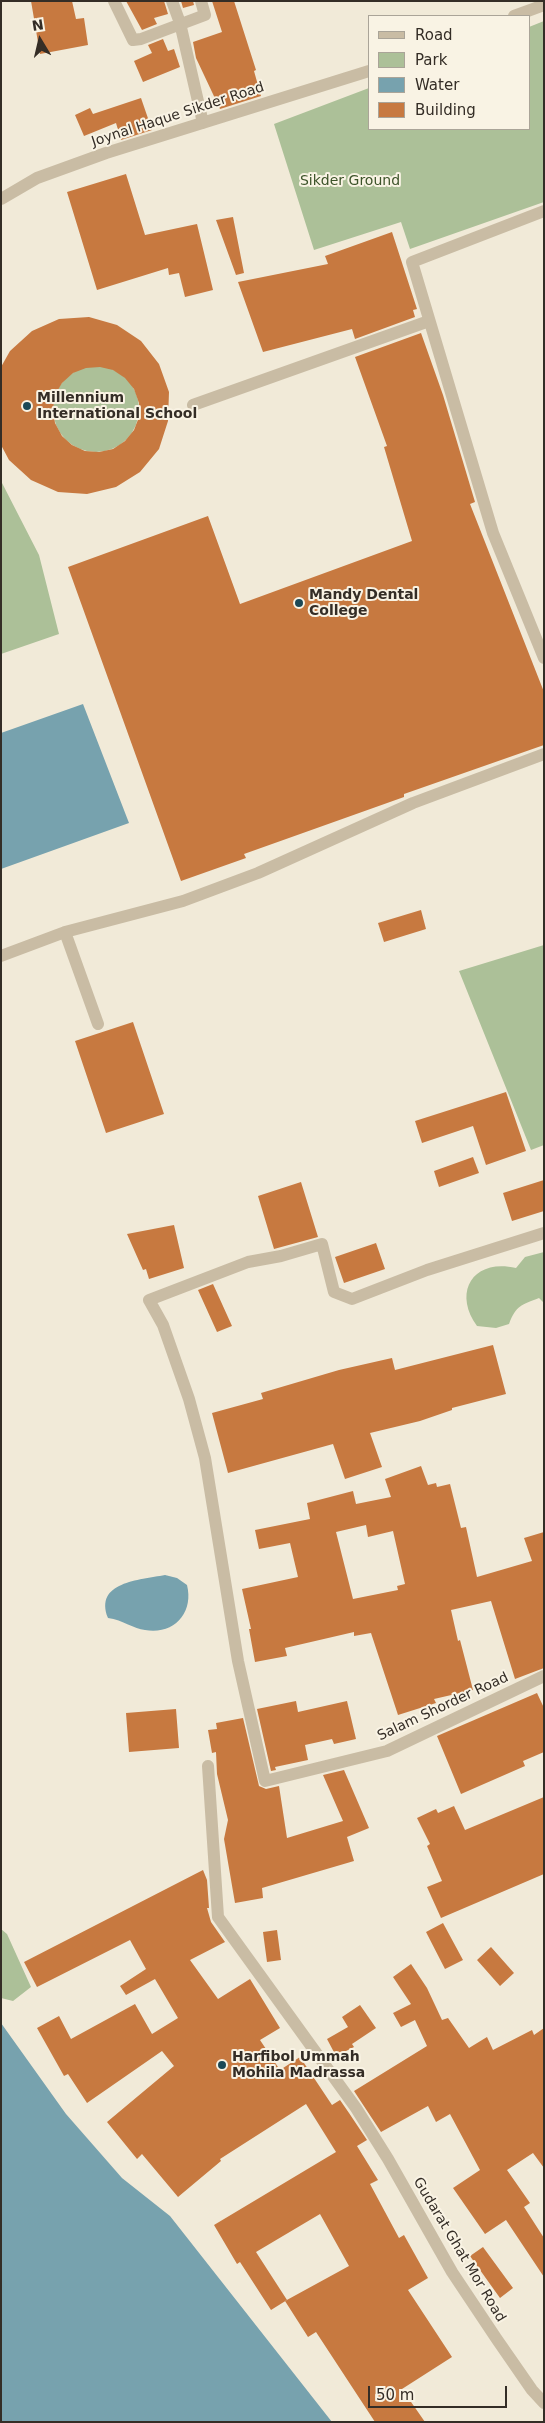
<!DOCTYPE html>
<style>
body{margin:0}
#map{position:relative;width:545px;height:2423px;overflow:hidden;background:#f1ead8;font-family:"DejaVu Sans",sans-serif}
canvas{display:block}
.frame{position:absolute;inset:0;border:2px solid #342d26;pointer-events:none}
.legend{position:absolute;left:368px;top:15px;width:162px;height:115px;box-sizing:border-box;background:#f9f3e4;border:1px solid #aaa498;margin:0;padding:6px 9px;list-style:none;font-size:15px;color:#342d26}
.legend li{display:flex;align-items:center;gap:10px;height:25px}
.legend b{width:25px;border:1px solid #aaa498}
.north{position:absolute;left:15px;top:15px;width:50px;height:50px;-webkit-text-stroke:4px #f9f3e4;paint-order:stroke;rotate:351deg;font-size:14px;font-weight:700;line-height:20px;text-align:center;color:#342d26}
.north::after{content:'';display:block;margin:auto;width:18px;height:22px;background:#342d26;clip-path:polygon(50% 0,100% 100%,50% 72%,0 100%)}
.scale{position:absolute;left:368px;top:2386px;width:139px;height:22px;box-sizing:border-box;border:2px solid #342d26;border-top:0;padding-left:6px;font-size:15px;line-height:18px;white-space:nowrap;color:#342d26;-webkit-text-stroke:4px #f9f3e4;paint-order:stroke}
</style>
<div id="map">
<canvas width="545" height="2423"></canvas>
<div class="frame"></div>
<ul class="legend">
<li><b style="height:6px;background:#c9bca4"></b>Road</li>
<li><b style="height:14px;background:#acc098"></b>Park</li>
<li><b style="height:14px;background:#77a2ae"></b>Water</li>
<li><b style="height:14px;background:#c77940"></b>Building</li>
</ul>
<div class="north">N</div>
<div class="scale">50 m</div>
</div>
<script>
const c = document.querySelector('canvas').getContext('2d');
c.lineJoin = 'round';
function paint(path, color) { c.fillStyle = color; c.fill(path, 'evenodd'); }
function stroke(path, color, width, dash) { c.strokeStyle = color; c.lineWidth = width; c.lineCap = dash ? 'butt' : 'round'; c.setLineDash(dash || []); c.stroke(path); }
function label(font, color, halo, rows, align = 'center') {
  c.font = font + ' "DejaVu Sans",sans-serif'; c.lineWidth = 4; c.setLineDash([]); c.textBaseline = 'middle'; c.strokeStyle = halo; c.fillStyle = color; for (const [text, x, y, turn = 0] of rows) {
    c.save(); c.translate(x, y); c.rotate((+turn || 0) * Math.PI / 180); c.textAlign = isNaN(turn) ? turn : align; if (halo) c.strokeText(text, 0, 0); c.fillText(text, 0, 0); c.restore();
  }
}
paint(new Path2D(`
 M 544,21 L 544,202 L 410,249 L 401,222 L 314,250 L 274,124 L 369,88 L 369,129 L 529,129 L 529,27 Z
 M53 409a43 43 0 1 1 86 0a43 43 0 1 1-86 0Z
 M 1,481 L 39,555 L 59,634 L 1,654 Z
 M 544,945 L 544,1145 L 531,1150 L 459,971 Z
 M 544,1252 L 544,1303 L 539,1298 C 522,1305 516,1305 509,1324 L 496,1328 L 477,1326 C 452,1291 474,1258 516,1268 L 525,1257 Z
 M 1,1929 L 7,1934 L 31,1987 L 13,2001 L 1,1998 Z`), '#acc098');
paint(new Path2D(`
 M 83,704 L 129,823 L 1,869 L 1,733 Z
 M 165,1575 L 177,1578 L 187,1585 C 194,1613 174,1635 145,1630 C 134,1629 123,1620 108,1618 C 94,1582 139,1580 165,1575 Z
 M 1,2023 L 66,2114 L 122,2178 L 170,2216 L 332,2422 L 1,2422 Z`), '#77a2ae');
paint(new Path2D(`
 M 31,1 L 72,1 L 76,19 L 84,18 L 88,45 L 40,54 Z
 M 126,1 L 164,1 L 168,14 L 154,18 L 157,24 L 142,30 Z
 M 181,1 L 193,1 L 194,5 L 183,8 Z
 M 212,1 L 234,1 L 256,70 L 254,71 L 261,96 L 220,109 L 196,58 L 193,42 L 222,32 Z
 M 163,39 L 168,51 L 174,49 L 180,67 L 143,82 L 134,61 L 152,53 L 148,45 Z
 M 141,98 L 152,130 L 121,140 L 116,123 L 84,136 L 75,115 L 90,108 L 93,114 Z
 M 126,174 L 145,235 L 197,224 L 213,290 L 185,297 L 179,273 L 169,275 L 168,268 L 97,290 L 67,192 Z
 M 233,217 L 244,273 L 236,275 L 216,220 Z
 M 392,232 L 417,309 L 413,310 L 415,317 L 355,339 L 352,329 L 263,352 L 238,282 L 328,264 L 325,256 Z
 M 89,317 L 117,325 L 141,341 L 159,364 L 169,392 L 168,421 L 159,449 L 140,472 L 116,487 L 87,494 L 58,492 L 31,480 L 9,460 L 1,445 L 1,367 L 10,351 L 32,331 L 59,319 ZM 100,367 L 113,370 L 125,378 L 134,389 L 139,403 L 139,417 L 134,430 L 125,441 L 113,449 L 99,452 L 85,451 L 72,445 L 62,436 L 55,423 L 53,409 L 55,395 L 62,383 L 73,373 L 86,368 Z
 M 421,333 L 443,395 L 475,502 L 470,504 L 544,692 L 544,745 L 404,794 L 404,797 L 244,854 L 246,858 L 181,881 L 68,567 L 208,516 L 240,604 L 412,541 L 384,447 L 387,446 L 355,357 Z
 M 421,910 L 426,929 L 384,942 L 378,923 Z
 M 133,1022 L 164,1114 L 106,1133 L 75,1041 Z
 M 506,1092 L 526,1151 L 486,1165 L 473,1126 L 422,1143 L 415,1121 Z
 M 473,1157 L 479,1173 L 439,1187 L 434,1171 Z
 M 544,1180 L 544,1211 L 512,1221 L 503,1193 Z
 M 301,1182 L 318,1237 L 274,1249 L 258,1196 Z
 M 174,1225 L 184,1268 L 149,1279 L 146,1269 L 143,1270 L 127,1234 Z
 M 376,1243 L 385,1269 L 344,1283 L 335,1257 Z
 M 213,1284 L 232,1326 L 217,1332 L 198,1290 Z
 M 493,1345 L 506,1394 L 452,1408 L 452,1410 L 420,1421 L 370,1433 L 382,1467 L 345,1479 L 333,1444 L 228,1473 L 212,1413 L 263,1399 L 261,1393 L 339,1370 L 392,1358 L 395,1370 Z
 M 421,1466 L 428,1485 L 436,1483 L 437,1487 L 450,1484 L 461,1528 L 466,1527 L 477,1577 L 532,1561 L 524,1538 L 544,1532 L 544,1668 L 515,1679 L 491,1601 L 451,1610 L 458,1641 L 460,1640 L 473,1690 L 434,1699 L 436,1703 L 398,1715 L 371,1633 L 354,1636 L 354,1632 L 285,1648 L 287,1656 L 255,1662 L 249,1629 L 251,1629 L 242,1589 L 298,1577 L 290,1543 L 259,1549 L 255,1530 L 310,1519 L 307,1503 L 353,1491 L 356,1504 L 391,1497 L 385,1479 ZM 366,1525 L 368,1537 L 393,1531 L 405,1584 L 397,1586 L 398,1590 L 353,1599 L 336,1532 Z
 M 537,1693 L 544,1708 L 544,1752 L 523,1761 L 525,1766 L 461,1794 L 437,1736 Z
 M 296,1701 L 298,1712 L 347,1701 L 356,1739 L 334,1744 L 332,1739 L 305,1745 L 308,1760 L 275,1767 L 276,1770 L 271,1771 L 257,1709 Z
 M 176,1709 L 179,1748 L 129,1752 L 126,1713 Z
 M 243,1718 L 259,1786 L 266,1789 L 279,1786 L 287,1838 L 343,1821 L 323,1775 L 344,1770 L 369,1828 L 347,1837 L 354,1861 L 262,1888 L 263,1898 L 235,1903 L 224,1839 L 228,1820 L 217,1774 L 216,1752 L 212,1753 L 208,1730 L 217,1729 L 216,1723 Z
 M 544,1797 L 544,1874 L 441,1918 L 427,1887 L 442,1881 L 427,1846 L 430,1844 L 417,1818 L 436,1809 L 438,1813 L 454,1806 L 465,1830 Z
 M 203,1870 L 207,1880 L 209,1908 L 207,1908 L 211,1922 L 225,1942 L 190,1960 L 218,1999 L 250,1979 L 280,2028 L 260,2040 L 280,2070 L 300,2057 L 332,2105 L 340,2100 L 349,2113 L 367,2140 L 357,2146 L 378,2180 L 370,2184 L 399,2238 L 404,2235 L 428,2278 L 408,2290 L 452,2357 L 402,2389 L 425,2422 L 375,2422 L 316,2332 L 308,2337 L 285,2301 L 349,2266 L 320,2214 L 256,2252 L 287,2300 L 271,2310 L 240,2262 L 237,2264 L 214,2225 L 336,2152 L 306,2104 L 220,2159 L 221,2161 L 178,2197 L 142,2154 L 137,2159 L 107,2122 L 174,2066 L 162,2051 L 87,2103 L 68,2074 L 64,2076 L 37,2028 L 59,2016 L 71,2039 L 135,2004 L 152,2034 L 178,2018 L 155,1979 L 126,1995 L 120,1986 L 146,1969 L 130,1940 L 37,1987 L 24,1962 Z
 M 443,1923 L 463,1960 L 445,1969 L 426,1932 Z
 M 277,1930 L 281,1960 L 267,1962 L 263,1932 Z
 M 491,1947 L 514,1973 L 500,1986 L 477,1960 Z
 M 411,1964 L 427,1988 L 442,2020 L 448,2018 L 469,2048 L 487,2037 L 493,2050 L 532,2030 L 534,2035 L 544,2028 L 544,2168 L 533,2153 L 507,2170 L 530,2203 L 524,2207 L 544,2238 L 544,2277 L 506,2220 L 485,2234 L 453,2188 L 480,2170 L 450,2114 L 436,2122 L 428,2106 L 381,2132 L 354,2091 L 427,2046 L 415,2020 L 401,2027 L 393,2013 L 411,2004 L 393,1977 Z
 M 360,2005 L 376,2028 L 352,2044 L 354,2047 L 336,2056 L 327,2039 L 348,2027 L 342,2017 Z
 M 483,2247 L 513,2288 L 500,2298 L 470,2256 Z`), '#c77940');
stroke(new Path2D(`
 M 114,1 L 133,40 L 141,39 L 205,15 L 201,1
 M 172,1 L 180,23 L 203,123
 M 514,16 L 544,5
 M 1,199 L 37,178 L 106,153 L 369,71
 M 544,211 L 412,262 L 493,533 L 544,658
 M 193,405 L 429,321
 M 65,932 L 98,1024
 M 1,956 L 65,932 L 183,901 L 258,873 L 413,803 L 544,754
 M 544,1233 L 427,1270 L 352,1299 L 334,1292 L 322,1244 L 281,1256 L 248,1262 L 149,1300 L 163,1325 L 189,1399 L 205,1458 L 238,1661 L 265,1781 L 387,1751 L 544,1676
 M 208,1766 L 218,1917 L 356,2108 L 388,2159 L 452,2272 L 496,2338 L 532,2390 L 544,2403`), '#c9bca4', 12);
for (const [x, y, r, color] of [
 [27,406,5,"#1b4856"],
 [299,603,5,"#1b4856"],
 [222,2065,5,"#1b4856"]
]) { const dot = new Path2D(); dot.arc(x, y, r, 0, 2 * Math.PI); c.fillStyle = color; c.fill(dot); stroke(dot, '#f9f3e4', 2); }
label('14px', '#342d26', '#f9f3e4', [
 ["Joynal Haque Sikder Road",178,115,-18],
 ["Salam Shorder Road",443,1707,-25],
 ["Gudarat Ghat Mor Road",459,2250,59]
]);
label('14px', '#3c5329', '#f9f3e4', [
 ["Sikder Ground",350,181]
]);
label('bold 14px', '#342d26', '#f9f3e4', [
 ["Millennium",37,398],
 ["International School",37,414],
 ["Mandy Dental",309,595],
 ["College",309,611],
 ["Harfibol Ummah",232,2057],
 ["Mohila Madrassa",232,2073]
], 'left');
</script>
